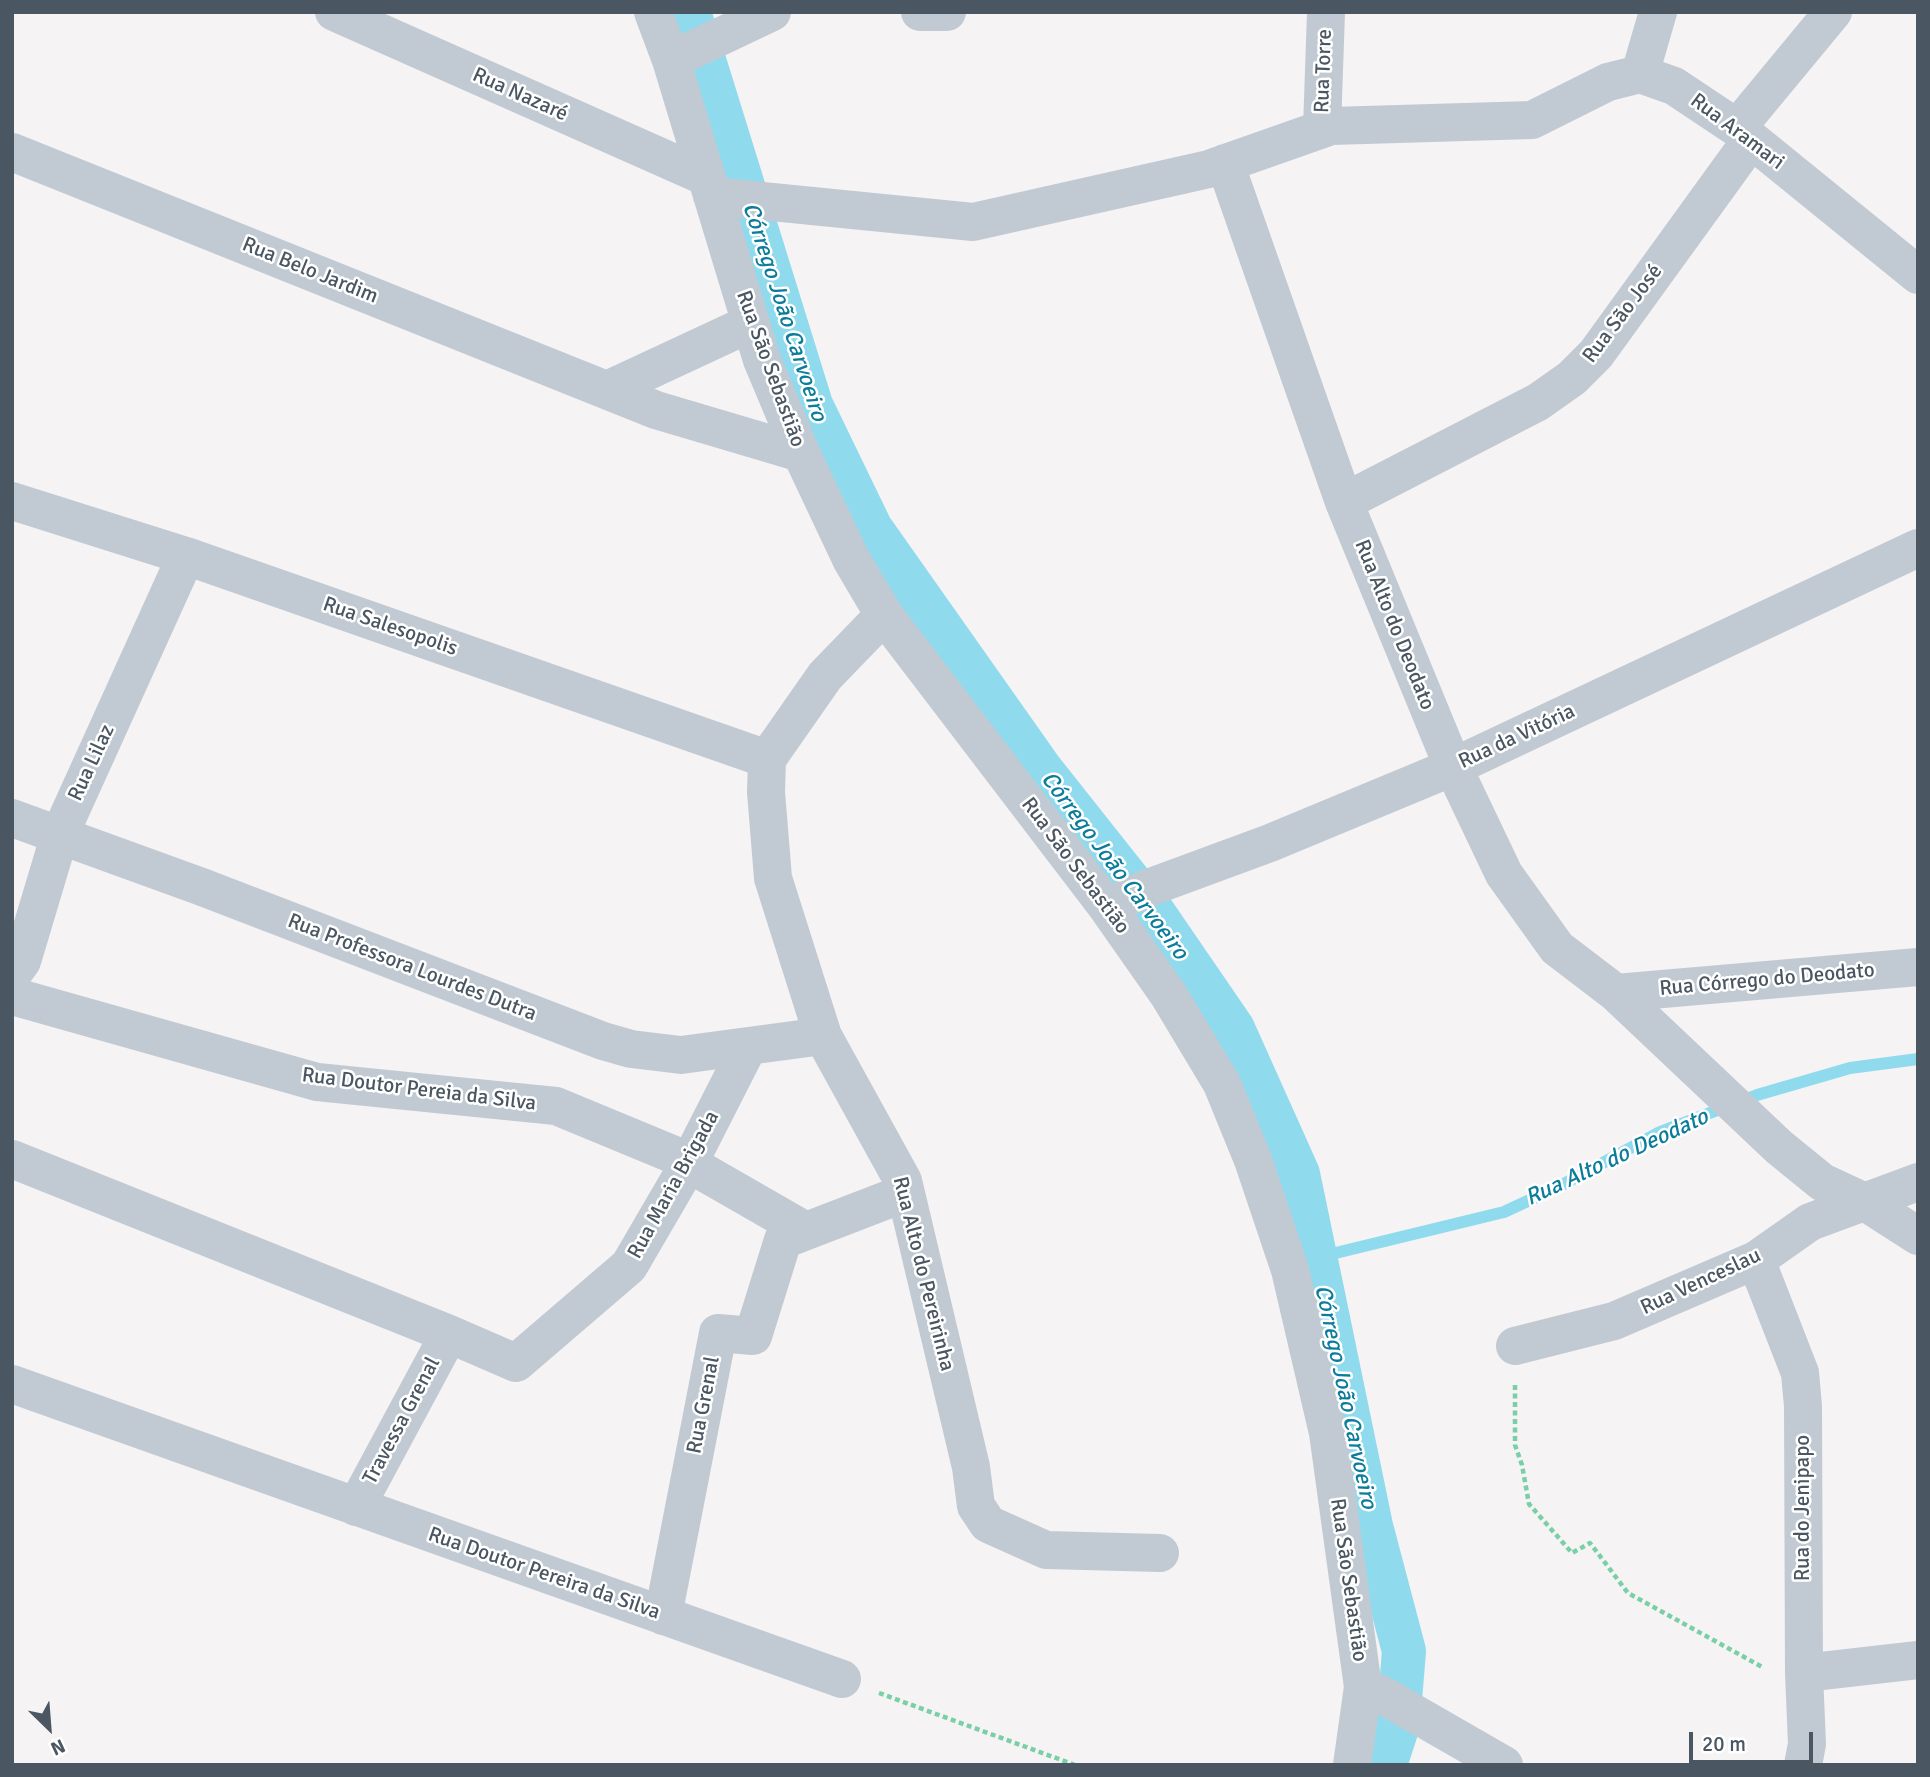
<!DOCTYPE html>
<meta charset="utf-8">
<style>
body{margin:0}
#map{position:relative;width:1930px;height:1777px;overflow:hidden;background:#f5f3f3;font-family:Signika,sans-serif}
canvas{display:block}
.frame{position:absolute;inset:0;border:14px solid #4a5661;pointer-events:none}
.north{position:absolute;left:14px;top:1693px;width:70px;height:70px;-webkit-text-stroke:5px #fff;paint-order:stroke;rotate:155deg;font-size:19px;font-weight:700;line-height:28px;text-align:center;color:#4a5661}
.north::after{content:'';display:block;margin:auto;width:24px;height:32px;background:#4a5661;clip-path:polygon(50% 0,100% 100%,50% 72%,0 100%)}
.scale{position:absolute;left:1689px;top:1732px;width:124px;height:32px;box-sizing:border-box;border:4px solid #4a5661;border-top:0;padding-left:9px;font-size:21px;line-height:24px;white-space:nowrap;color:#4a5661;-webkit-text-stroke:5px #fff;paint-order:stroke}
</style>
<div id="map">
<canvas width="1930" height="1777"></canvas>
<div class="frame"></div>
<div class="north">N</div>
<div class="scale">20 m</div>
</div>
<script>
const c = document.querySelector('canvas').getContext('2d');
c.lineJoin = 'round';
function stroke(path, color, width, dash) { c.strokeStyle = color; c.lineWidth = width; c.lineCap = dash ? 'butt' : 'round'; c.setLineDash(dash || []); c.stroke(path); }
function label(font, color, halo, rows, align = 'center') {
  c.font = font + ' Signika,sans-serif'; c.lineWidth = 5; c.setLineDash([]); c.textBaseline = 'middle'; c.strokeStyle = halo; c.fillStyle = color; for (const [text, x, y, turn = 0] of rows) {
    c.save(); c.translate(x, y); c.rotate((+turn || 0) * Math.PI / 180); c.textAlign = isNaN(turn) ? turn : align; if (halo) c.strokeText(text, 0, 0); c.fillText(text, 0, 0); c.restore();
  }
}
stroke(new Path2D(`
 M 1315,1258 L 1504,1212 L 1560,1186 L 1660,1132 L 1757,1095 L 1850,1068 L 1918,1059`), '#90daee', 12);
stroke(new Path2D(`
 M 689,12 L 811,405 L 871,529 L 1041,770 L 1148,905 L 1233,1029 L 1298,1174 L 1371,1526 L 1404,1651 L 1398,1725 L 1385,1765`), '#90daee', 44);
stroke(new Path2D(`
 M 1515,1385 L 1515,1445 L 1522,1465 L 1529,1504 L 1572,1553 L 1590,1543 L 1628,1593 L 1764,1668
 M 879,1693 L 1075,1765`), '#7ad0a6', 4.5, [5, 3.5]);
stroke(new Path2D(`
 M 334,12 L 706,177
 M 653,12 L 671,60 L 762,360 L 801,453 L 851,559 L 884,615 L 1107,907 L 1168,994 L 1222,1084 L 1253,1160 L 1290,1270 L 1328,1433 L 1363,1687 L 1352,1765
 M 920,12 L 947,12
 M 671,60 L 772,12
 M 1640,74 L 1658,12
 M 1737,128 L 1833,12
 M 1322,129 L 1326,12
 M 12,152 L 656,410 L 801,453
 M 1225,163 L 1344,502 L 1453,767 L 1504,874 L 1557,948 L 1616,993 L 1779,1147 L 1822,1182 L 1865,1202 L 1918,1236
 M 712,196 L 973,222 L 1209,169 L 1331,126 L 1532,120 L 1608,82 L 1640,74 L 1674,86 L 1737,128 L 1918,275
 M 607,390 L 751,323
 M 12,501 L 186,556 L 767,759
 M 1344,502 L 1538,402 L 1572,378 L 1596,354 L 1751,140
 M 884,615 L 825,676 L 767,759 L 766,792 L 773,878 L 823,1036 L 903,1181 L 971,1467 L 976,1506 L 988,1524 L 1046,1550 L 1160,1553
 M 12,818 L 202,887 L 603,1041 L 631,1049 L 681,1055 L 823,1036
 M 1107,907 L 1148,888 L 1270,843 L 1453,767 L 1918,548
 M 12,975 L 22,961 L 60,834 L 186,556
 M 1616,993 L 1918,967
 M 12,996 L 317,1082 L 556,1106 L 672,1154 L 806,1231
 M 12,1159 L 449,1334 L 516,1363 L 629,1266 L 689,1163 L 748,1047
 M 1756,1260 L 1800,1373 L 1803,1406 L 1804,1673 L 1807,1744 L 1803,1765
 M 1515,1346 L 1614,1321 L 1756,1260 L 1810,1222 L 1918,1182
 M 12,1384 L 842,1679
 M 356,1507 L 449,1334
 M 663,1616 L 718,1333 L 753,1336 L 783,1240 L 905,1193
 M 1804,1673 L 1918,1660
 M 1363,1687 L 1384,1696 L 1504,1765`), '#c1cad2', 38);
label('21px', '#4a5661', '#fff', [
 ["Rua Torre",1324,71,-88],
 ["Rua Nazaré",520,95,24],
 ["Rua Aramari",1737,132,37],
 ["Rua Belo Jardim",310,271,22],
 ["Rua São José",1623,314,-53],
 ["Rua São Sebastião",770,369,70],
 ["Rua Alto do Deodato",1394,625,68],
 ["Rua Salesopolis",390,627,19],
 ["Rua da Vitória",1517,737,-25],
 ["Rua Lilaz",92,763,-65],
 ["Rua São Sebastião",1075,866,53],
 ["Rua Professora Lourdes Dutra",412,968,21],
 ["Rua Córrego do Deodato",1767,980,-5],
 ["Rua Doutor Pereia da Silva",419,1090,7],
 ["Rua Maria Brigada",674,1185,-61],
 ["Rua Alto do Pereirinha",923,1274,76],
 ["Rua Venceslau",1701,1282,-25],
 ["Rua Grenal",704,1405,-79],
 ["Travessa Grenal",402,1421,-62],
 ["Rua do Jenipapo",1803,1508,-90],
 ["Rua Doutor Pereira da Silva",544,1574,19],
 ["Rua São Sebastião",1348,1580,82]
]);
label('italic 23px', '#0c7c9b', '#fff', [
 ["Córrego João Carvoeiro",784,312,72],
 ["Córrego João Carvoeiro",1114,866,53],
 ["Rua Alto do Deodato",1617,1158,-25],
 ["Córrego João Carvoeiro",1345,1397,78]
]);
</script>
